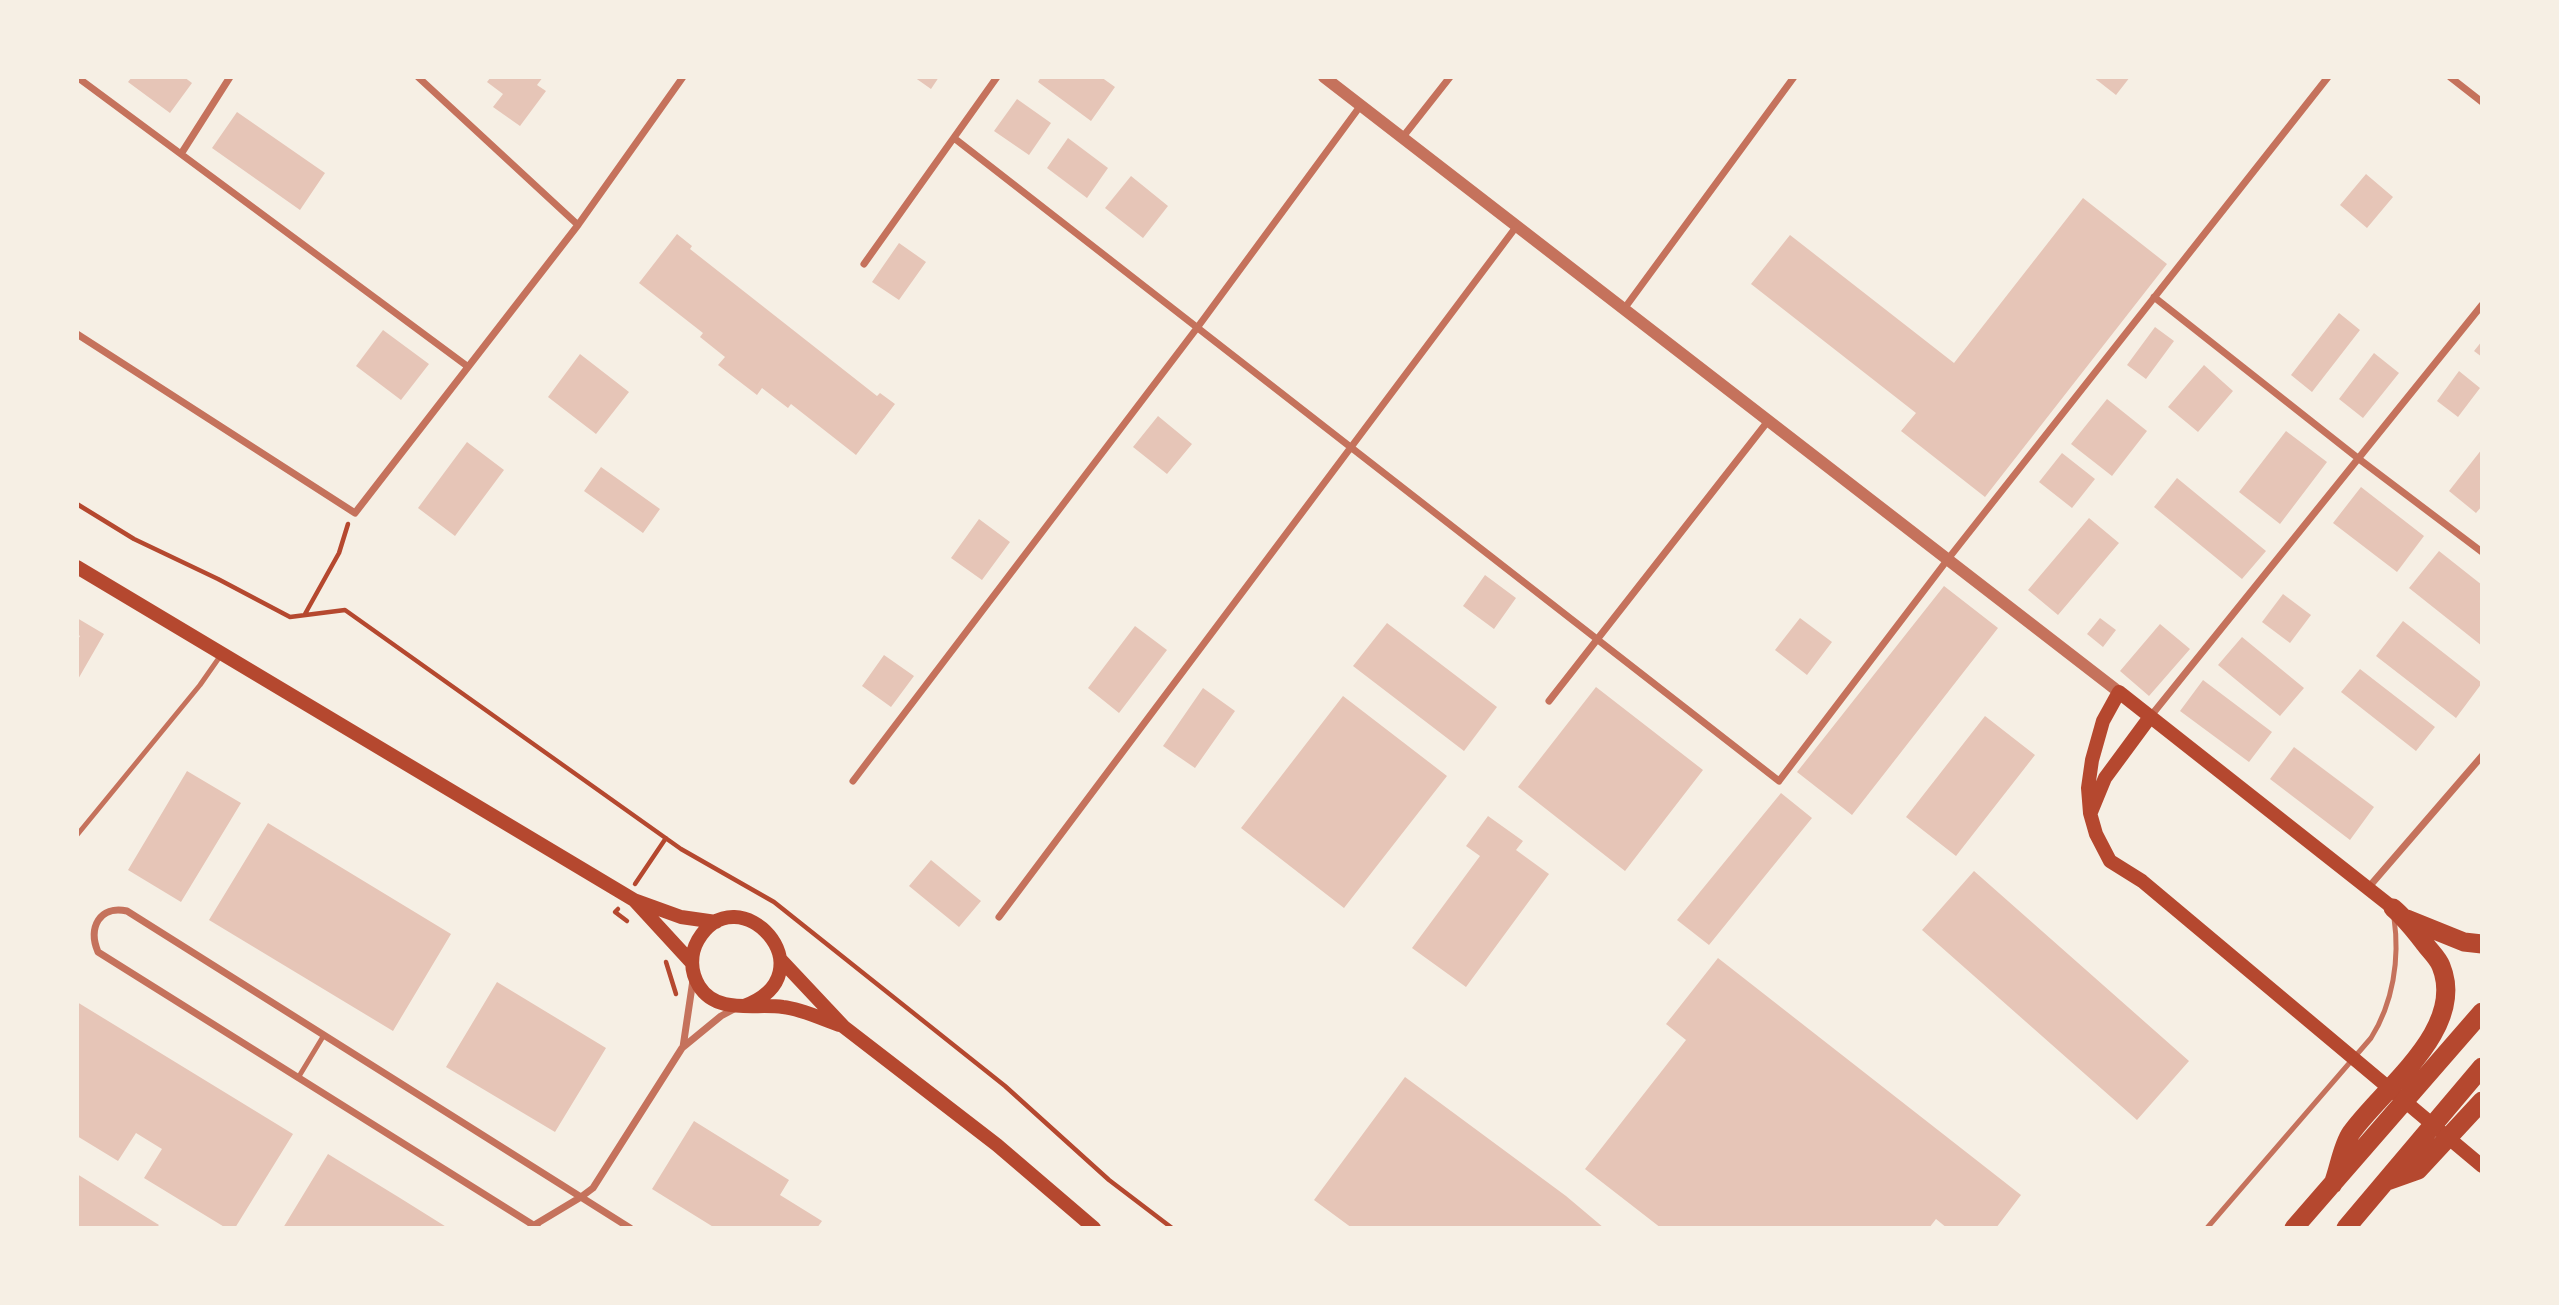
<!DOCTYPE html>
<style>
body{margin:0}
#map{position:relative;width:2559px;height:1305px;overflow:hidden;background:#f6efe4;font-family:"Golos Text",sans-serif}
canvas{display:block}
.frame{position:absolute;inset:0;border:79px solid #f6efe4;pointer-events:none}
</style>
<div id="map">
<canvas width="2559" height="1305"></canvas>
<div class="frame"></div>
</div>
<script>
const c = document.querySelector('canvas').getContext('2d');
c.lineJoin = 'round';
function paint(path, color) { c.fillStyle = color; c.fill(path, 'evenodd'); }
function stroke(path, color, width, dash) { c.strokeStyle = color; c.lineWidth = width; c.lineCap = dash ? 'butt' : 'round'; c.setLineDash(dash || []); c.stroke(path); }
paint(new Path2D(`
 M 132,77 L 184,77 L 192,83 L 170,113 L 128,82 Z
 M 491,77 L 543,77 L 537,85 L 546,91 L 520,126 L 493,107 L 503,94 L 487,82 Z
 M 914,77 L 939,77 L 931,89 Z
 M 1041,77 L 1101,77 L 1115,87 L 1091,121 L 1038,82 Z
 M 2093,77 L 2130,77 L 2116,95 Z
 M 1017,99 L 1051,123 L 1029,155 L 994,131 Z
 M 237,112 L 325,173 L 300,210 L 212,148 Z
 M 1068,138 L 1108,168 L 1087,198 L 1047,168 Z
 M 2366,174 L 2393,197 L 2367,228 L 2340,205 Z
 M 1131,176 L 1168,206 L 1143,238 L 1105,208 Z
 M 2083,198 L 2167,264 L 1985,497 L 1901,431 L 1916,413 L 1751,284 L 1790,235 L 1954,363 Z
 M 677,234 L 692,246 L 690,249 L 877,396 L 880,393 L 895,404 L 856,455 L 791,404 L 788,408 L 762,388 L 757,395 L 718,365 L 725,357 L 700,337 L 703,333 L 639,283 Z
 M 899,243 L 926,262 L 899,300 L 872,282 Z
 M 2339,313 L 2360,330 L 2312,392 L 2291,375 Z
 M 2155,327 L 2174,341 L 2146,379 L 2127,365 Z
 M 383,330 L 429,364 L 401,400 L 356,366 Z
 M 2482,341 L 2482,357 L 2474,351 Z
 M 2374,353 L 2399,373 L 2363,418 L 2339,399 Z
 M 580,354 L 629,392 L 596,434 L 548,397 Z
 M 2204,365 L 2233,391 L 2198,432 L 2168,407 Z
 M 2459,371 L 2480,388 L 2458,417 L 2437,401 Z
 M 2107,399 L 2147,431 L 2112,476 L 2071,444 Z
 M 1158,416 L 1192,444 L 1167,474 L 1133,447 Z
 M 2286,431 L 2327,462 L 2280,524 L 2239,492 Z
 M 467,442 L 504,470 L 455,536 L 418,508 Z
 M 2482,449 L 2482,506 L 2476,513 L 2449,491 Z
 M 2062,453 L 2095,479 L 2072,508 L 2039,482 Z
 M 601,467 L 660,509 L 643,533 L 584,491 Z
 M 2177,478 L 2266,551 L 2242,579 L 2154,507 Z
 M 2361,487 L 2424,536 L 2397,572 L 2333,523 Z
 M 2089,518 L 2119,543 L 2058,615 L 2028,590 Z
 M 979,519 L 1010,542 L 982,580 L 951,558 Z
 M 2439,551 L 2482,585 L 2482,646 L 2409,588 Z
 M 1485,575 L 1516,598 L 1494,629 L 1463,606 Z
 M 1944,586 L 1998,628 L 1852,815 L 1797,772 Z
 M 2283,594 L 2311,615 L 2290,643 L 2262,622 Z
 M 77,618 L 104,634 L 77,681 L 77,641 L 80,636 L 77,634 Z
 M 1800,618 L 1832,642 L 1807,675 L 1775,650 Z
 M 2100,618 L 2116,630 L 2103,647 L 2087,634 Z
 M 2403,621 L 2482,683 L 2456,718 L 2376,656 Z
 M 1387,623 L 1497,707 L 1464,751 L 1353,666 Z
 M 2160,624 L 2190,649 L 2149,696 L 2120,671 Z
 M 1135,626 L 1167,650 L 1119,713 L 1088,688 Z
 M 2242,637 L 2304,688 L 2280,716 L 2218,665 Z
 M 884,655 L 914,676 L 891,707 L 862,686 Z
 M 2360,669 L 2435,727 L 2416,751 L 2341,692 Z
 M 2203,680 L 2272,732 L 2249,762 L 2180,711 Z
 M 1596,687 L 1703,770 L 1625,871 L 1518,787 Z
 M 1203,688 L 1235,711 L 1195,768 L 1163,746 Z
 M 1343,696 L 1447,776 L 1344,908 L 1241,828 Z
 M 1985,716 L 2035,755 L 1956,856 L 1906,817 Z
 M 2294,747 L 2374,807 L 2350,840 L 2270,779 Z
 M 187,771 L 241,803 L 181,902 L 128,870 Z
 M 1781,793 L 1812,818 L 1709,945 L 1677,920 Z
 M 1488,816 L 1523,841 L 1516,850 L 1549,874 L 1466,987 L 1412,948 L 1480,856 L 1466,846 Z
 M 268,823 L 451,934 L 393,1031 L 209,920 Z
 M 931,860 L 981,901 L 959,927 L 909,886 Z
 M 1974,871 L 2189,1061 L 2137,1120 L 1922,930 Z
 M 1718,958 L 2021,1195 L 1996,1228 L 1947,1228 L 1936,1219 L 1929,1228 L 1661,1228 L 1585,1169 L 1686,1040 L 1666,1024 Z
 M 497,982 L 606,1048 L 555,1132 L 446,1067 Z
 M 77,1002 L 293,1134 L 235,1228 L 226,1228 L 144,1178 L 162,1149 L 136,1133 L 118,1161 L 77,1136 Z
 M 1405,1077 L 1566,1196 L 1604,1228 L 1352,1228 L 1314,1200 Z
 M 694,1121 L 789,1180 L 780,1195 L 822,1221 L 817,1228 L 715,1228 L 652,1189 Z
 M 328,1154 L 400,1198 L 448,1228 L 283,1228 Z
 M 77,1174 L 159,1225 L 156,1228 L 77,1228 Z`), '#e6c5b7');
stroke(new Path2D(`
 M 77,504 L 134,539 L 218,579 L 290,617 L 345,610 L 681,849 L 774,902 L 1005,1086 L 1109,1180 L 1172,1228
 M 305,614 L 339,553 L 348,524
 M 635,884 L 666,838
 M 618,909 L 615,912 L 627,921
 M 666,962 L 676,994`), '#b5482f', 4.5);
stroke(new Path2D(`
 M 77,835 L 200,685 L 221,655
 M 298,1078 L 324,1035
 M 2207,1228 L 2371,1038 C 2393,1003 2400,959 2394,918`), '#c5725c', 5);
stroke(new Path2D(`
 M 77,77 L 467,366
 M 418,77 L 578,225
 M 2450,77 L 2482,102
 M 954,138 L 1779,781 L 1948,559 L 2328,77
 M 1402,138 L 1450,77
 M 181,154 L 230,77
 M 864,264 L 997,77
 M 2154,297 L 2359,459 L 2482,552
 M 1624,309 L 1794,77
 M 77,334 L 355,513 L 578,225 L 683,77
 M 1549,701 L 1768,421
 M 2150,717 L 2482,305
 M 853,781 L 1197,328 L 1361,105
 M 2368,888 L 2482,756
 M 999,917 L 1516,227
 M 683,1047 L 693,980
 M 531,1227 L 581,1197 L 593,1188 L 682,1048 L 721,1016 L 736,1008
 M 538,1228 L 98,952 C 88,928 99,905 127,911 L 630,1228`), '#c5725c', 7);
stroke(new Path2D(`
 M 1324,77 L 2119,692`), '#c5725c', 12);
stroke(new Path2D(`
 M 77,567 L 634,900 L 681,917 L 716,922
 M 2091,812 L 2105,778 L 2150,717
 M 635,901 L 692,963
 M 2393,908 L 2119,692 L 2103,721 L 2092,760 L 2088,788 L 2090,813 L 2096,834 L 2110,861 L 2142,881 L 2482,1166
 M 781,960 L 844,1027 L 997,1145 L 1094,1228
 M 744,1006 C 832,973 738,872 698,940 C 690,954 690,971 699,986 C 717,1015 755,1003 783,1007 C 802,1009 822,1019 839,1025`), '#b5482f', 14);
stroke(new Path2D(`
 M 2407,919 L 2464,942 L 2482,944
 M 2387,1181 L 2418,1170 L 2482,1101
 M 2333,1184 C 2339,1169 2342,1146 2351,1133 C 2383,1088 2467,1029 2441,966 C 2438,958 2430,951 2425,944 C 2415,931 2406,919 2393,908
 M 2294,1228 L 2482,1012
 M 2346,1228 L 2482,1067`), '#b5482f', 19);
</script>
